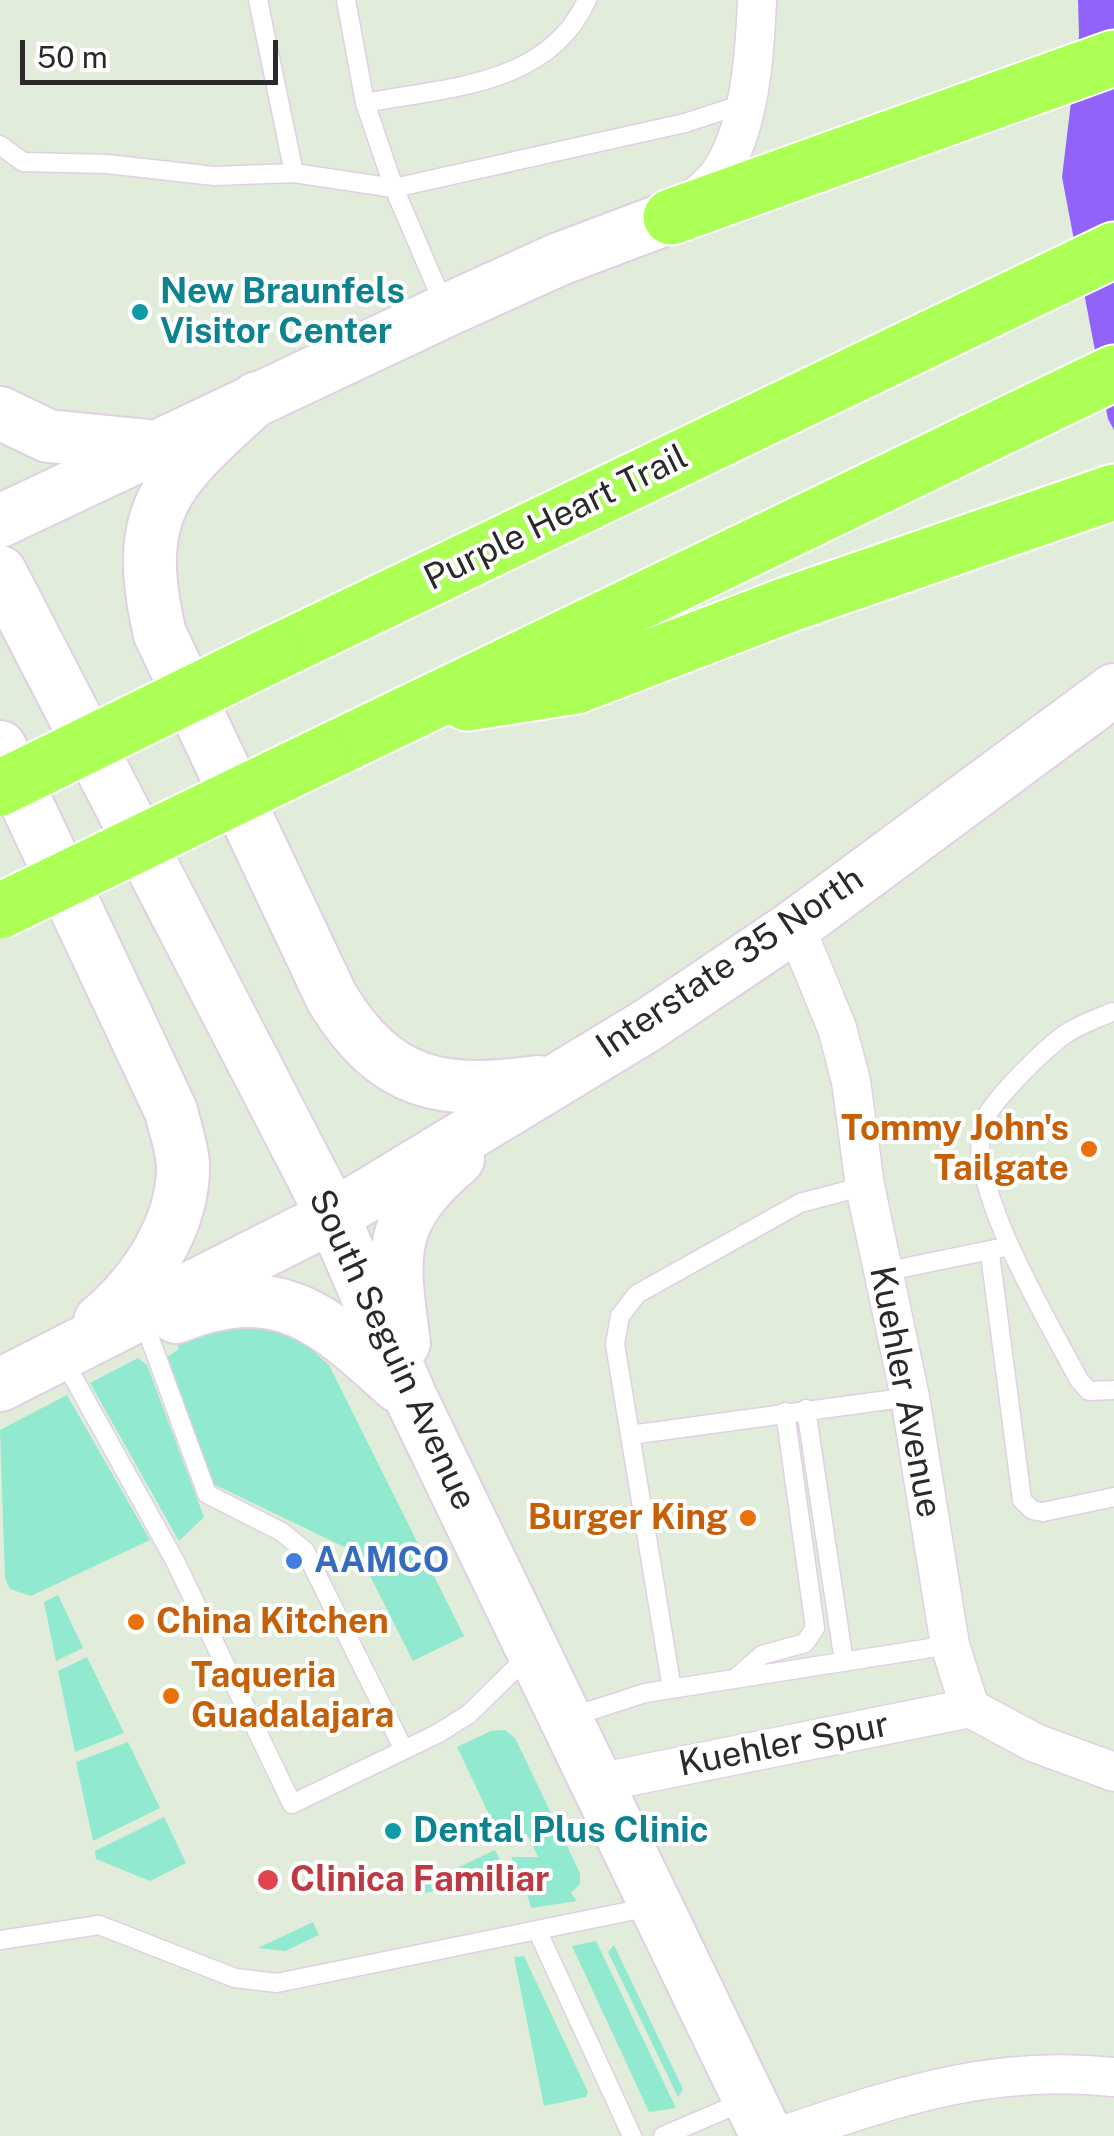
<!DOCTYPE html>
<style>
body{margin:0}
#map{position:relative;width:1114px;height:2136px;overflow:hidden;background:#e1edda;font-family:"Public Sans",sans-serif}
canvas{display:block}
.scale{position:absolute;left:20px;top:40px;width:258px;height:45px;box-sizing:border-box;border:5px solid #2a2a2a;border-top:0;padding-left:12px;font-size:30px;line-height:35px;white-space:nowrap;color:#2a2a2a;-webkit-text-stroke:8px #fff;paint-order:stroke}
</style>
<div id="map">
<canvas width="1114" height="2136"></canvas>
<div class="scale">50 m</div>
</div>
<script>
const c = document.querySelector('canvas').getContext('2d');
c.lineJoin = 'round';
function paint(path, color) { c.fillStyle = color; c.fill(path, 'evenodd'); }
function stroke(path, color, width, dash) { c.strokeStyle = color; c.lineWidth = width; c.lineCap = dash ? 'butt' : 'round'; c.setLineDash(dash || []); c.stroke(path); }
function label(font, color, halo, rows, align = 'center') {
  c.font = font + ' "Public Sans",sans-serif'; c.lineWidth = 8; c.setLineDash([]); c.textBaseline = 'middle'; c.strokeStyle = halo; c.fillStyle = color; for (const [text, x, y, turn = 0] of rows) {
    c.save(); c.translate(x, y); c.rotate((+turn || 0) * Math.PI / 180); c.textAlign = isNaN(turn) ? turn : align; if (halo) c.strokeText(text, 0, 0); c.fillText(text, 0, 0); c.restore();
  }
}
paint(new Path2D(`
 M 236,1317 L 298,1338 L 329,1365 L 464,1636 L 413,1661 L 359,1554 L 209,1482 L 166,1358 L 179,1349 L 174,1338 Z
 M 138,1358 L 147,1365 L 204,1517 L 179,1541 L 90,1383 Z
 M 67,1395 L 150,1540 L 31,1596 L 10,1589 L 5,1578 L 0,1430 Z
 M 58,1595 L 83,1648 L 56,1661 L 44,1602 Z
 M 87,1657 L 124,1733 L 75,1752 L 58,1671 Z
 M 505,1730 L 515,1738 L 580,1873 L 580,1884 L 571,1893 L 577,1901 L 531,1908 L 524,1882 L 511,1857 L 538,1857 L 527,1834 L 497,1831 L 457,1747 L 491,1731 Z
 M 128,1742 L 160,1808 L 93,1841 L 76,1762 Z
 M 164,1817 L 186,1863 L 150,1881 L 96,1859 L 95,1851 Z
 M 495,1850 L 508,1876 L 420,1894 L 417,1887 Z
 M 313,1922 L 319,1935 L 285,1951 L 258,1948 Z
 M 596,1941 L 676,2108 L 649,2112 L 572,1946 Z
 M 614,1945 L 683,2089 L 678,2097 L 608,1952 Z
 M 524,1956 L 588,2092 L 586,2097 L 544,2106 L 514,1957 Z`), '#91e9d0');
paint(new Path2D(`
 M 1078,0 L 1114,0 L 1114,430 L 1108,419 L 1062,177 L 1079,35 Z`), '#9263fa');
const service = new Path2D(`
 M 258,0 L 294,173
 M 346,0 L 365,103 L 394,188 L 444,305
 M 365,103 C 448,87 548,86 587,0
 M 0,145 L 23,162 L 107,164 L 214,176 L 294,173 L 394,188 L 685,123 L 743,104
 M 1112,1012 C 1096,1019 1078,1025 1064,1035 C 1044,1050 988,1103 982,1126 C 967,1189 1049,1322 1079,1380 L 1089,1391 L 1114,1390
 M 990,1254 L 1022,1500 L 1032,1510 L 1043,1512 L 1114,1497
 M 883,1272 L 1000,1248
 M 146,1328 L 207,1494 L 282,1532 L 305,1551 L 404,1750
 M 63,1359 L 175,1561 L 292,1804 L 437,1734 L 469,1714 L 529,1655
 M 806,1409 L 844,1662
 M 630,1435 L 910,1397
 M 736,1678 L 762,1655 L 805,1643 L 815,1628 L 785,1412
 M 672,1689 L 615,1344 L 620,1316 L 637,1294 L 800,1203 L 865,1186
 M 568,1718 L 645,1693 L 950,1645
 M 537,1930 L 632,2136
 M 0,1940 L 99,1925 L 235,1978 L 277,1983 L 650,1907
 M 663,2136 L 745,2101`);
const minor = new Path2D(`
 M 685,206 C 696,196 711,186 719,174 C 750,131 755,52 757,0
 M 795,926 L 837,1028 L 851,1081 L 865,1186 L 910,1397 L 950,1645 L 970,1708 L 1035,1743 L 1114,1772
 M 597,1783 L 970,1708
 M 781,2136 C 897,2097 990,2064 1114,2077`);
const secondary = new Path2D(`
 M 257,398 C 168,479 130,508 160,634 L 332,998 C 386,1087 442,1095 538,1082
 M 0,413 L 48,436 L 149,446
 M 0,521 L 447,310 L 557,260 L 671,217
 M 0,572 L 333,1216 L 411,1398 L 767,2136
 M 0,747 L 171,1111 C 175,1128 182,1147 183,1165 C 184,1225 144,1284 100,1321
 M 176,1317 C 280,1276 324,1319 398,1386
 M 404,1343 C 392,1255 385,1221 458,1159
 M 0,1385 L 333,1216 L 648,1025 L 795,926 L 1114,690`);
const motorway = new Path2D(`
 M 671,217 L 1114,58
 M 275,653 L 1114,250
 M 467,703 L 576,686 L 787,605 L 1114,492
 M 320,756 L 1114,373`);
stroke(service, '#e1cfe4', 21);
stroke(minor, '#e1cfe4', 41);
stroke(secondary, '#e1cfe4', 56);
stroke(motorway, '#fff', 59);
stroke(service, '#fff', 18);
stroke(minor, '#fff', 38);
stroke(secondary, '#fff', 52);
stroke(motorway, '#acff54', 55);
const motorwayBridge = new Path2D(`
 M 0,788 L 275,653
 M 0,911 L 320,756`);
stroke(motorwayBridge, '#fff', 59, []);
stroke(motorwayBridge, '#acff54', 55);
for (const [x, y, r, color] of [
 [140,312,10,"#0f9aa8"],
 [1089,1149,10,"#e8710a"],
 [748,1518,10,"#e8710a"],
 [294,1561,10,"#3f7fe0"],
 [136,1622,10,"#e8710a"],
 [171,1696,10,"#e8710a"],
 [393,1831,10,"#0f9aa8"],
 [268,1880,12,"#e0444e"]
]) { const dot = new Path2D(); dot.arc(x, y, r, 0, 2 * Math.PI); c.fillStyle = color; c.fill(dot); stroke(dot, '#fff', 4); }
label('bold 35px', '#0d838f', '#fff', [
 ["New Braunfels",160,292],
 ["Visitor Center",160,332],
 ["Dental Plus Clinic",413,1831]
], 'left');
label('35px', '#2a2a2a', '#fff', [
 ["Purple Heart Trail",556,518,-26],
 ["Interstate 35 North",730,963,-34],
 ["South Seguin Avenue",392,1350,65],
 ["Kuehler Avenue",905,1392,79],
 ["Kuehler Spur",784,1745,-11]
]);
label('bold 35px', '#c56008', '#fff', [
 ["Tommy John's",1069,1129],
 ["Tailgate",1069,1169],
 ["Burger King",728,1518],
 ["China Kitchen",156,1622,"left"],
 ["Taqueria",191,1676,"left"],
 ["Guadalajara",191,1716,"left"]
], 'right');
label('bold 35px', '#366cbe', '#fff', [
 ["AAMCO",314,1561]
], 'left');
label('bold 35px', '#be3a42', '#fff', [
 ["Clinica Familiar",290,1880]
], 'left');
</script>
